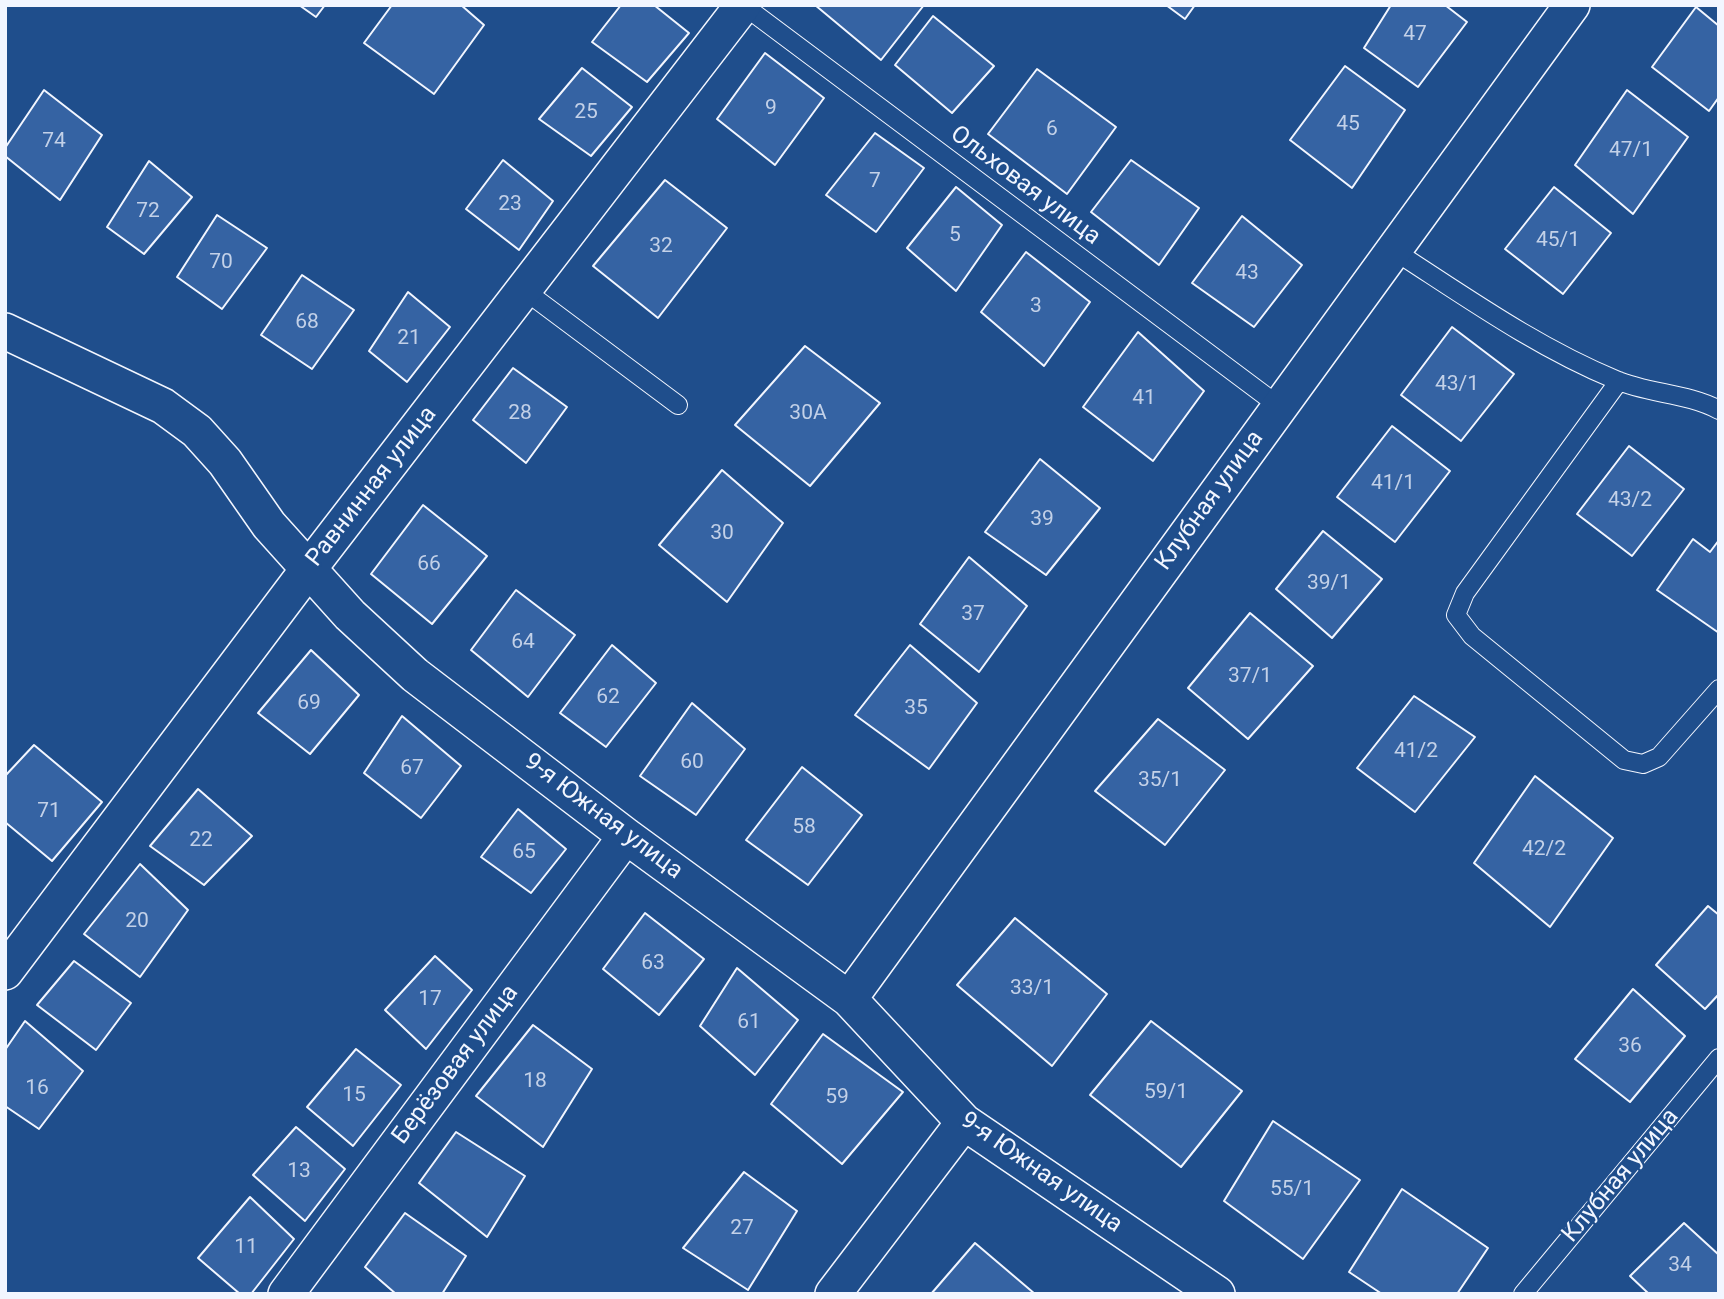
<!DOCTYPE html>
<meta charset="utf-8">
<style>
body{margin:0}
#map{position:relative;width:1724px;height:1299px;overflow:hidden;background:#1f4e8c;font-family:Roboto,sans-serif}
canvas{display:block}
.frame{position:absolute;inset:0;border:7px solid #f2f6ff;pointer-events:none}
</style>
<div id="map">
<canvas width="1724" height="1299"></canvas>
<div class="frame"></div>
</div>
<script>
const c = document.querySelector('canvas').getContext('2d');
c.lineJoin = 'round';
function paint(path, color) { c.fillStyle = color; c.fill(path, 'evenodd'); }
function stroke(path, color, width, dash) { c.strokeStyle = color; c.lineWidth = width; c.lineCap = dash ? 'butt' : 'round'; c.setLineDash(dash || []); c.stroke(path); }
function label(font, color, halo, rows, align = 'center') {
  c.font = font + ' Roboto,sans-serif'; c.lineWidth = 5; c.setLineDash([]); c.textBaseline = 'middle'; c.strokeStyle = halo; c.fillStyle = color; for (const [text, x, y, turn = 0] of rows) {
    c.save(); c.translate(x, y); c.rotate((+turn || 0) * Math.PI / 180); c.textAlign = isNaN(turn) ? turn : align; if (halo) c.strokeText(text, 0, 0); c.fillText(text, 0, 0); c.restore();
  }
}
const building = new Path2D(`
 M 299,5 L 325,5 L 316,17 Z
 M 392,5 L 461,5 L 484,25 L 434,94 L 364,43 Z
 M 621,5 L 654,5 L 689,33 L 647,82 L 592,42 Z
 M 815,5 L 924,5 L 881,60 Z
 M 1166,5 L 1195,5 L 1185,19 Z
 M 1391,5 L 1445,5 L 1467,22 L 1418,87 L 1364,48 Z
 M 1696,7 L 1719,26 L 1719,97 L 1709,111 L 1652,67 Z
 M 933,16 L 994,66 L 952,113 L 895,65 Z
 M 765,53 L 824,98 L 775,165 L 717,119 Z
 M 1345,66 L 1405,110 L 1352,188 L 1290,140 Z
 M 582,68 L 632,107 L 591,156 L 539,119 Z
 M 1037,69 L 1116,127 L 1067,194 L 988,134 Z
 M 44,90 L 102,135 L 60,200 L 5,156 L 5,148 Z
 M 1627,90 L 1688,137 L 1633,214 L 1575,165 Z
 M 875,133 L 924,168 L 876,232 L 826,195 Z
 M 503,160 L 553,201 L 519,250 L 466,209 Z
 M 1131,160 L 1199,208 L 1159,265 L 1091,212 Z
 M 149,161 L 192,197 L 144,254 L 107,227 Z
 M 665,180 L 727,228 L 658,318 L 593,266 Z
 M 956,187 L 1002,225 L 956,291 L 907,248 Z
 M 1554,187 L 1611,233 L 1563,294 L 1505,249 Z
 M 217,215 L 267,248 L 222,309 L 177,277 Z
 M 1242,216 L 1302,265 L 1254,327 L 1192,283 Z
 M 1026,252 L 1090,302 L 1044,366 L 981,312 Z
 M 302,275 L 354,310 L 312,369 L 261,335 Z
 M 408,292 L 450,327 L 407,382 L 369,351 Z
 M 1452,327 L 1514,374 L 1461,441 L 1401,395 Z
 M 1138,332 L 1204,391 L 1153,461 L 1083,407 Z
 M 805,346 L 880,403 L 810,486 L 735,425 Z
 M 513,368 L 567,407 L 526,463 L 473,420 Z
 M 1392,426 L 1450,471 L 1395,542 L 1337,497 Z
 M 1629,446 L 1684,489 L 1632,556 L 1577,514 Z
 M 1040,459 L 1100,508 L 1046,575 L 985,532 Z
 M 722,470 L 783,523 L 727,602 L 659,545 Z
 M 423,505 L 487,556 L 432,624 L 371,574 Z
 M 1323,531 L 1382,579 L 1332,638 L 1276,589 Z
 M 1693,539 L 1710,552 L 1719,540 L 1719,633 L 1657,590 Z
 M 969,557 L 1027,606 L 979,672 L 920,624 Z
 M 516,590 L 575,635 L 528,697 L 471,650 Z
 M 1250,613 L 1313,666 L 1248,739 L 1188,688 Z
 M 612,645 L 656,683 L 606,747 L 560,713 Z
 M 910,645 L 977,703 L 929,769 L 855,715 Z
 M 311,650 L 359,695 L 310,754 L 258,713 Z
 M 1414,696 L 1475,737 L 1415,812 L 1357,768 Z
 M 692,703 L 745,749 L 696,815 L 640,776 Z
 M 402,716 L 461,766 L 421,818 L 364,773 Z
 M 1158,719 L 1225,770 L 1165,845 L 1095,791 Z
 M 34,745 L 102,802 L 52,861 L 5,822 L 5,776 Z
 M 802,767 L 862,815 L 808,885 L 746,840 Z
 M 1535,776 L 1613,838 L 1550,927 L 1474,863 Z
 M 198,789 L 252,836 L 204,885 L 150,846 Z
 M 518,809 L 566,849 L 531,893 L 481,857 Z
 M 140,864 L 188,910 L 140,977 L 84,934 Z
 M 1708,906 L 1719,915 L 1719,994 L 1705,1009 L 1656,965 Z
 M 645,913 L 704,959 L 659,1015 L 603,969 Z
 M 1015,918 L 1107,994 L 1052,1066 L 957,985 Z
 M 435,956 L 472,990 L 426,1049 L 385,1010 Z
 M 74,961 L 131,1003 L 96,1050 L 37,1005 Z
 M 737,968 L 798,1020 L 755,1075 L 700,1026 Z
 M 1633,989 L 1685,1036 L 1630,1102 L 1575,1059 Z
 M 25,1021 L 83,1071 L 39,1129 L 5,1106 L 5,1050 Z
 M 1151,1021 L 1242,1091 L 1181,1167 L 1090,1095 Z
 M 533,1025 L 592,1069 L 543,1147 L 476,1096 Z
 M 823,1034 L 903,1092 L 842,1164 L 771,1104 Z
 M 356,1049 L 401,1085 L 353,1146 L 307,1107 Z
 M 1273,1121 L 1360,1180 L 1303,1259 L 1224,1201 Z
 M 296,1127 L 345,1169 L 305,1221 L 253,1175 Z
 M 456,1132 L 525,1176 L 487,1237 L 419,1183 Z
 M 744,1172 L 797,1211 L 748,1290 L 683,1248 Z
 M 1402,1189 L 1488,1248 L 1457,1294 L 1382,1294 L 1349,1272 Z
 M 250,1197 L 294,1239 L 251,1294 L 240,1294 L 198,1258 Z
 M 405,1213 L 466,1256 L 442,1294 L 396,1294 L 365,1267 Z
 M 1684,1223 L 1719,1255 L 1719,1294 L 1649,1294 L 1630,1276 Z
 M 975,1243 L 1035,1294 L 931,1294 Z`);
paint(building, '#3563a3');
stroke(building, '#f2f6ff', 2);
const service = new Path2D(`
 M 743,5 L 1279,406
 M 1393,250 C 1466,297 1536,347 1616,380 C 1649,394 1687,393 1719,410
 M 524,290 L 678,405
 M 1619,381 L 1465,593 L 1456,615 L 1472,636 L 1624,760 L 1643,764 L 1659,757 L 1719,689
 M 1523,1294 L 1719,1058`);
const minor = new Path2D(`
 M 5,331 L 163,406 L 197,431 L 225,462 L 269,525 L 350,615 L 415,675 L 626,836 L 849,999 L 964,1122 L 1217,1294
 M 5,972 L 310,567 L 743,5
 M 849,999 L 1572,5
 M 286,1294 L 626,836
 M 833,1294 L 964,1122`);
stroke(service, '#f2f6ff', 20);
stroke(minor, '#f2f6ff', 38);
stroke(service, '#1f4e8c', 18);
stroke(minor, '#1f4e8c', 35);
label('21px', '#c3d1e8', null, [
 ["47",1415,35],
 ["9",771,109],
 ["25",586,113],
 ["45",1348,125],
 ["6",1052,130],
 ["74",54,142],
 ["47/1",1631,151],
 ["7",875,182],
 ["23",510,205],
 ["72",148,212],
 ["5",955,236],
 ["45/1",1558,241],
 ["32",661,247],
 ["70",221,263],
 ["43",1247,274],
 ["3",1036,307],
 ["68",307,323],
 ["21",409,339],
 ["43/1",1457,385],
 ["41",1144,399],
 ["28",520,414],
 ["30А",808,414],
 ["41/1",1393,484],
 ["43/2",1630,501],
 ["39",1042,520],
 ["30",722,534],
 ["66",429,565],
 ["39/1",1329,584],
 ["37",973,615],
 ["64",523,643],
 ["37/1",1250,677],
 ["62",608,698],
 ["69",309,704],
 ["35",916,709],
 ["41/2",1416,752],
 ["60",692,763],
 ["67",412,769],
 ["35/1",1160,781],
 ["71",49,812],
 ["58",804,828],
 ["22",201,841],
 ["42/2",1544,850],
 ["65",524,853],
 ["20",137,922],
 ["63",653,964],
 ["33/1",1032,989],
 ["17",430,1000],
 ["61",749,1023],
 ["36",1630,1047],
 ["18",535,1082],
 ["16",37,1089],
 ["59/1",1166,1093],
 ["15",354,1096],
 ["59",837,1098],
 ["13",299,1172],
 ["55/1",1292,1190],
 ["27",742,1229],
 ["11",246,1248],
 ["34",1680,1266]
]);
label('24px', '#f2f6ff', '#1f4e8c', [
 ["Ольховая улица",1025,186,37],
 ["Равнинная улица",372,487,-52],
 ["Клубная улица",1210,501,-54],
 ["9-я Южная улица",603,817,37],
 ["Берёзовая улица",456,1065,-53],
 ["9-я Южная улица",1041,1173,35],
 ["Клубная улица",1621,1176,-50]
]);
</script>
